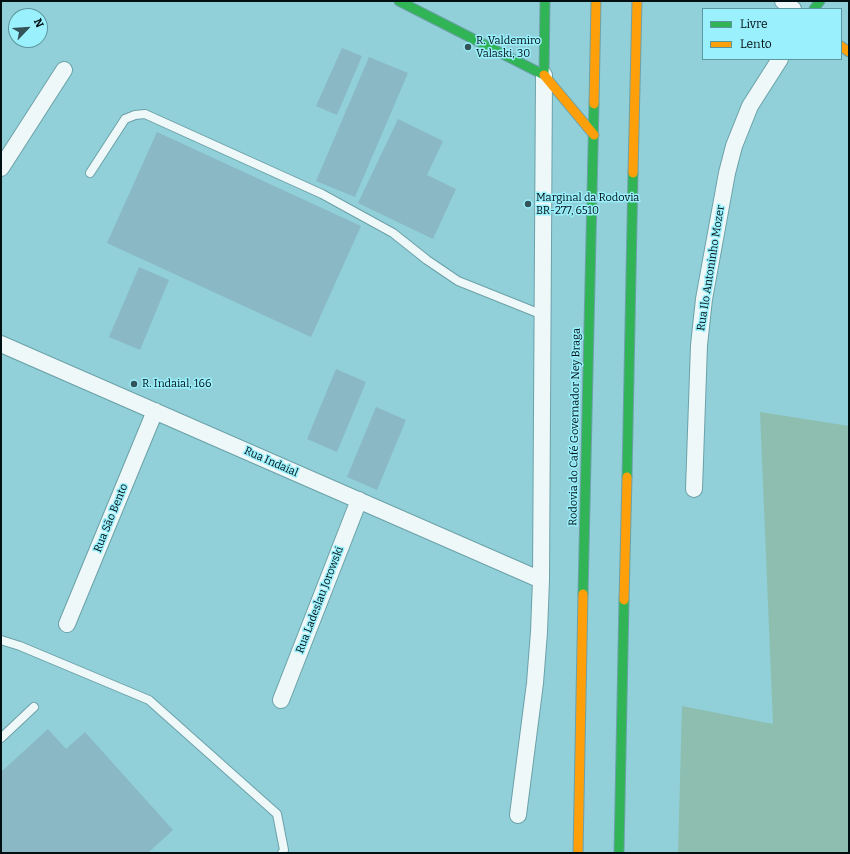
<!DOCTYPE html>
<meta charset="utf-8">
<style>
body{margin:0}
#map{position:relative;width:850px;height:854px;overflow:hidden;background:#91d0d9;font-family:Bitter,serif}
canvas{display:block}
.frame{position:absolute;inset:0;border:2px solid #000f12;pointer-events:none}
.legend{position:absolute;left:702px;top:8px;width:140px;height:52px;box-sizing:border-box;background:#9af0fc;border:1px solid #5c969e;margin:0;padding:5px 7px;list-style:none;font-size:12px;color:#000f12}
.legend li{display:flex;align-items:center;gap:8px;height:20px}
.legend b{width:20px;border:1px solid #5c969e}
.north{position:absolute;left:8px;top:8px;width:40px;height:40px;box-sizing:border-box;background:#9af0fc;border:1px solid #5c969e;border-radius:50%;rotate:65deg;font-size:11px;font-weight:700;line-height:16px;text-align:center;color:#000f12}
.north::after{content:'';display:block;margin:auto;width:14px;height:18px;background:#335358;clip-path:polygon(50% 0,100% 100%,50% 72%,0 100%)}
</style>
<div id="map">
<canvas width="850" height="854"></canvas>
<div class="frame"></div>
<ul class="legend">
<li><b style="height:5px;background:#30b455"></b>Livre</li>
<li><b style="height:5px;background:#ff9f0a"></b>Lento</li>
</ul>
<div class="north">N</div>
</div>
<script>
const c = document.querySelector('canvas').getContext('2d');
c.lineJoin = 'round';
function paint(path, color) { c.fillStyle = color; c.fill(path, 'evenodd'); }
function stroke(path, color, width, dash) { c.strokeStyle = color; c.lineWidth = width; c.lineCap = dash ? 'butt' : 'round'; c.setLineDash(dash || []); c.stroke(path); }
function label(font, color, halo, rows, align = 'center') {
  c.font = font + ' Bitter,serif'; c.lineWidth = 3; c.setLineDash([]); c.textBaseline = 'middle'; c.strokeStyle = halo; c.fillStyle = color; for (const [text, x, y, turn = 0] of rows) {
    c.save(); c.translate(x, y); c.rotate((+turn || 0) * Math.PI / 180); c.textAlign = isNaN(turn) ? turn : align; if (halo) c.strokeText(text, 0, 0); c.fillText(text, 0, 0); c.restore();
  }
}
paint(new Path2D(`
 M 760,412 L 849,426 L 849,853 L 678,853 L 682,706 L 773,724 Z`), '#8dbeaf');
paint(new Path2D(`
 M 342,48 L 362,56 L 337,115 L 316,106 Z
 M 369,57 L 408,73 L 355,197 L 316,181 Z
 M 398,119 L 443,141 L 427,175 L 456,189 L 433,239 L 358,203 Z
 M 157,132 L 361,226 L 311,337 L 107,243 Z
 M 139,267 L 169,280 L 140,350 L 109,337 Z
 M 336,369 L 366,382 L 337,452 L 307,439 Z
 M 376,407 L 406,420 L 377,490 L 347,477 Z
 M 48,729 L 66,749 L 85,732 L 173,830 L 148,853 L 1,853 L 1,772 Z`), '#8ab8c4');
const lane = new Path2D(`
 M 90,173 L 125,119 L 135,115 L 145,114 L 322,194 L 393,233 L 427,260 L 458,281 L 543,315
 M 1,640 L 20,646 L 149,700 L 277,814 L 284,850 L 282,853
 M 1,738 L 34,707`);
const street = new Path2D(`
 M 783,1 L 793,9
 M 1,168 L 64,70
 M 1,344 L 541,580
 M 694,489 L 699,345 L 704,299 L 727,173 L 734,146 L 750,106 L 780,59
 M 67,624 L 155,411
 M 281,700 L 359,500
 M 518,815 L 535,683 L 539,632 L 541,580 L 544,75`);
const fast = new Path2D(`
 M 399,1 L 544,75 L 545,1
 M 814,9 L 820,1
 M 627,477 L 633,173
 M 583,594 L 594,104
 M 619,853 L 624,600`);
const slow = new Path2D(`
 M 841,46 L 849,52
 M 544,75 L 594,135
 M 594,104 L 596,1
 M 633,173 L 637,1
 M 624,600 L 627,477
 M 578,853 L 583,594`);
stroke(lane, '#6ca1a8', 10);
stroke(street, '#6ca1a8', 18);
stroke(fast, '#6ca1a8', 11);
stroke(slow, '#6ca1a8', 11);
stroke(lane, '#eef8f9', 8);
stroke(street, '#eef8f9', 16);
stroke(fast, '#30b455', 9);
stroke(slow, '#ff9f0a', 9);
for (const [x, y, r, color] of [
 [468,47,4,"#335358"],
 [528,204,4,"#335358"],
 [134,384,4,"#335358"]
]) { const dot = new Path2D(); dot.arc(x, y, r, 0, 2 * Math.PI); c.fillStyle = color; c.fill(dot); stroke(dot, '#9af0fc', 1.5); }
label('11px', '#000f12', '#9af0fc', [
 ["R. Valdemiro",476,41],
 ["Valaski, 30",476,54],
 ["Marginal da Rodovia",536,198],
 ["BR-277, 6510",536,211],
 ["R. Indaial, 166",142,384]
], 'left');
label('11px', '#000f12', '#9af0fc', [
 ["Rua Ilo Antoninho Mozer",711,268,-81],
 ["Rodovia do Café Governador Ney Braga",575,427,-89],
 ["Rua Indaial",271,462,24],
 ["Rua São Bento",111,518,-68],
 ["Rua Ladeslau Jorowski",320,600,-69]
]);
</script>
